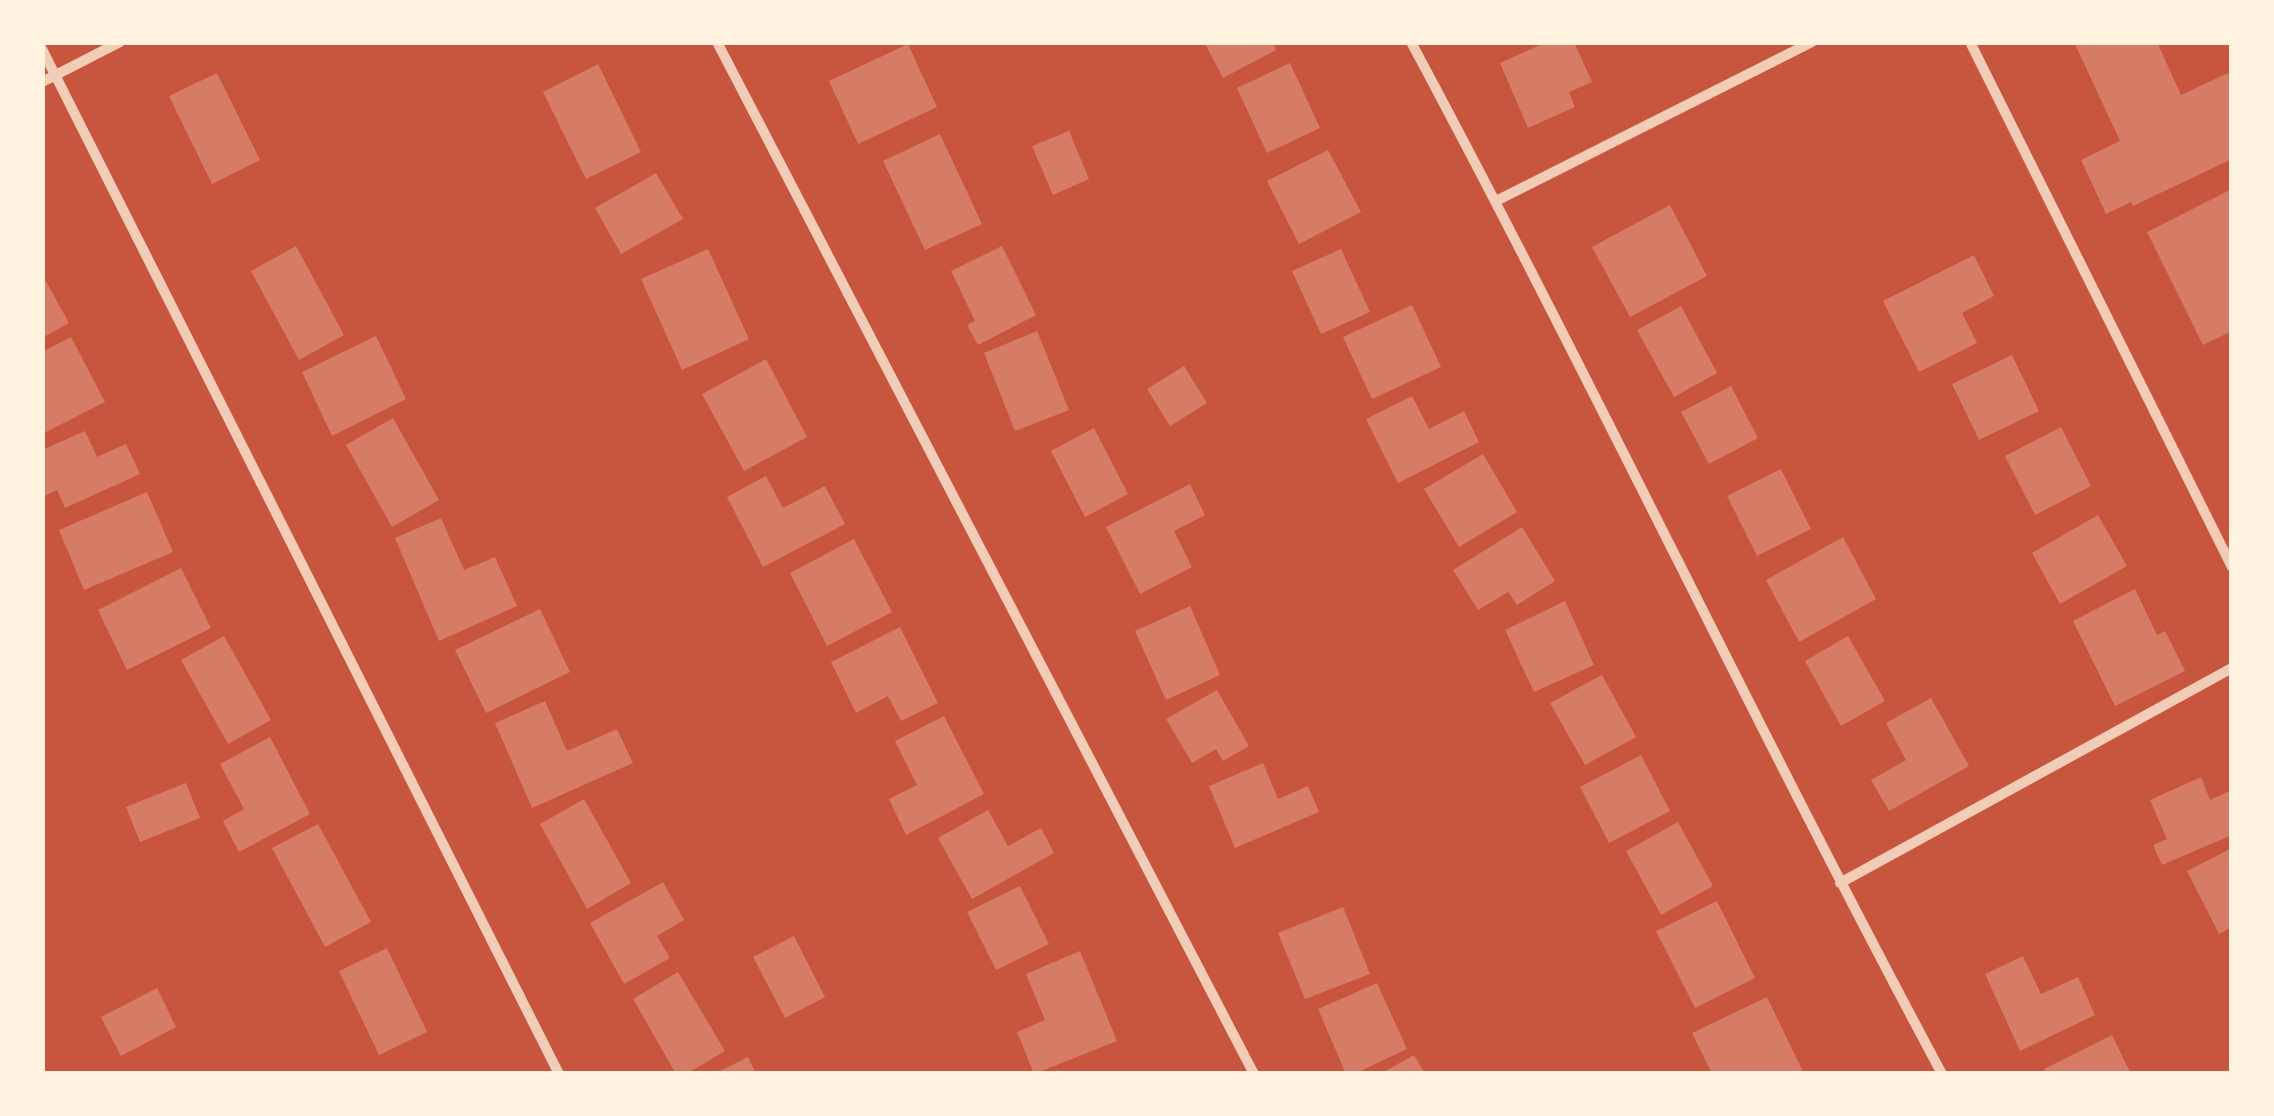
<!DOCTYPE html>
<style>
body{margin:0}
#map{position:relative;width:2274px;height:1116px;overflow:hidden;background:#c8553d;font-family:"Fira Sans Condensed",sans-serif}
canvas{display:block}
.frame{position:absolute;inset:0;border:45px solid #fff3e0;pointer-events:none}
</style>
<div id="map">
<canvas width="2274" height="1116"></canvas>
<div class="frame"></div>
</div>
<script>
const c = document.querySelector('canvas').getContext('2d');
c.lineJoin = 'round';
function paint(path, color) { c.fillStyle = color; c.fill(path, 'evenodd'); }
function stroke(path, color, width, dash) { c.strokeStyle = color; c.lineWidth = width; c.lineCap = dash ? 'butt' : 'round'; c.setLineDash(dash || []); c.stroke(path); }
paint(new Path2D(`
 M 1204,42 L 1272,42 L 1276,50 L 1223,78 Z
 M 1547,42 L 1574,42 L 1592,82 L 1569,92 L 1575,107 L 1528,128 L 1500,63 Z
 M 2074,42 L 2157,42 L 2181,95 L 2228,73 L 2232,81 L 2232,159 L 2133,206 L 2131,202 L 2106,214 L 2081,160 L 2120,141 Z
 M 908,44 L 937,107 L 858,144 L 829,81 Z
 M 1290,63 L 1320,128 L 1267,153 L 1237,88 Z
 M 598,64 L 641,152 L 586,179 L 543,92 Z
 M 217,73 L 260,160 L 212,184 L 169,96 Z
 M 1069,131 L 1089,179 L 1053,195 L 1032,146 Z
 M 940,134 L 982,224 L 925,250 L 883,161 Z
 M 1328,150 L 1361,212 L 1299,244 L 1267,181 Z
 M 656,173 L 683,219 L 621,254 L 595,208 Z
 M 2232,189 L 2232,331 L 2203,345 L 2147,232 Z
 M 1670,205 L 1707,276 L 1630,317 L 1592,247 Z
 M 296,246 L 344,335 L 299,360 L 251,271 Z
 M 1002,246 L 1036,315 L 978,345 L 967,325 L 975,321 L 951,271 Z
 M 708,249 L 749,339 L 682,370 L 641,279 Z
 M 1341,249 L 1370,312 L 1321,334 L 1292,271 Z
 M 1974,255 L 1994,296 L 1962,313 L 1977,343 L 1919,372 L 1883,301 Z
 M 42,274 L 69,323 L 42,338 Z
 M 1412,305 L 1441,367 L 1372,399 L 1343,337 Z
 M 1681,306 L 1717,373 L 1674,397 L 1637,330 Z
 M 1037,331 L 1069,410 L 1015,431 L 984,353 Z
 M 376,336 L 406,399 L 332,436 L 302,372 Z
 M 71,337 L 105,402 L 42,434 L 42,352 Z
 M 2012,355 L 2039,411 L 1979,440 L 1952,384 Z
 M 766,359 L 807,437 L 744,471 L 702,394 Z
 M 1184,366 L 1207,403 L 1170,426 L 1147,389 Z
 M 1731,386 L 1758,438 L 1709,464 L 1681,412 Z
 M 1412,396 L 1429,429 L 1464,411 L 1479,442 L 1398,483 L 1366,419 Z
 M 393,418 L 439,500 L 392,527 L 346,445 Z
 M 2061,427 L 2091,486 L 2035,515 L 2005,456 Z
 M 1094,428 L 1128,494 L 1085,517 L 1051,451 Z
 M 85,431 L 97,457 L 126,444 L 140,474 L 65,508 L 57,490 L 42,497 L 42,450 Z
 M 1483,454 L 1517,512 L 1459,547 L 1424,489 Z
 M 1781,469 L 1811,529 L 1757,556 L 1727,496 Z
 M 766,476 L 783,508 L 825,486 L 845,524 L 763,567 L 727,497 Z
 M 1190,484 L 1205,515 L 1174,531 L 1192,567 L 1140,594 L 1106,527 Z
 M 147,492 L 173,552 L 84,590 L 59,530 Z
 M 2098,515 L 2127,566 L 2060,604 L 2032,553 Z
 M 441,518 L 464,570 L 495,557 L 517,606 L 439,641 L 395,538 Z
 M 1522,527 L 1555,581 L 1517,605 L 1508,592 L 1478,610 L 1453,570 Z
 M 1843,537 L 1876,599 L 1799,642 L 1766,580 Z
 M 854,539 L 892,612 L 827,646 L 790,573 Z
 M 181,568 L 211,628 L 127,670 L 98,610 Z
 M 2135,589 L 2157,635 L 2165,631 L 2185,671 L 2115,706 L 2073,621 Z
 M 1565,601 L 1594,665 L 1534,692 L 1505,630 Z
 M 1190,606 L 1220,675 L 1166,700 L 1135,631 Z
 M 540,609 L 570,672 L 486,713 L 455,650 Z
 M 900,627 L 938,703 L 901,721 L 888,696 L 856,713 L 831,662 Z
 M 224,636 L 271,720 L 228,744 L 181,660 Z
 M 1848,636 L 1885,701 L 1841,726 L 1805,661 Z
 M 1602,675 L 1636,737 L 1585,765 L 1550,703 Z
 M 1217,690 L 1249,746 L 1223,761 L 1216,749 L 1192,763 L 1166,719 Z
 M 1931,698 L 1969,766 L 1889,811 L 1871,780 L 1906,760 L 1886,723 Z
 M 545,701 L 567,751 L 617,729 L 633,763 L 532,808 L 495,723 Z
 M 944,716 L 984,794 L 906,835 L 889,799 L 917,785 L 895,741 Z
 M 270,737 L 310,814 L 239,852 L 223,821 L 244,809 L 220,764 Z
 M 1641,755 L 1670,811 L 1609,843 L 1580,787 Z
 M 1263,763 L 1278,799 L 1308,786 L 1319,812 L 1235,848 L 1209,786 Z
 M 2201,777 L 2210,800 L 2232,790 L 2232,835 L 2162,865 L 2153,845 L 2167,839 L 2150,800 Z
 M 186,783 L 200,818 L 140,842 L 126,807 Z
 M 584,799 L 631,883 L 587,909 L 540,824 Z
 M 988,810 L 1008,846 L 1041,828 L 1054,853 L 972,899 L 938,838 Z
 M 1678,822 L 1713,886 L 1661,915 L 1626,851 Z
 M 318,824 L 371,922 L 325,947 L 272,848 Z
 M 2232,848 L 2232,927 L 2219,934 L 2187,871 Z
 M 663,882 L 684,920 L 657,936 L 670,958 L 624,984 L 590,923 Z
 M 1020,886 L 1049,944 L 996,970 L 967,912 Z
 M 1717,901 L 1755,978 L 1695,1008 L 1656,931 Z
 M 1343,907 L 1370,974 L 1305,999 L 1278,933 Z
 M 794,936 L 825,997 L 785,1018 L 753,957 Z
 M 387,948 L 427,1032 L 379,1055 L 339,971 Z
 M 1080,951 L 1117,1041 L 1034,1074 L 1017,1032 L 1045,1020 L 1026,974 Z
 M 2023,956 L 2041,994 L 2078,977 L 2095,1015 L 2020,1051 L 1985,974 Z
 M 678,972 L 725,1051 L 686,1074 L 676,1074 L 633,999 Z
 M 1377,983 L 1407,1049 L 1354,1074 L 1346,1074 L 1318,1009 Z
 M 157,988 L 176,1027 L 121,1056 L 101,1017 Z
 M 1767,997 L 1804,1074 L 1712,1074 L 1692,1033 Z
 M 2112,1035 L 2131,1074 L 2046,1074 L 2044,1069 Z
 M 1414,1055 L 1425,1074 L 1380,1074 Z
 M 748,1057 L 756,1074 L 714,1074 Z`), '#d67c66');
stroke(new Path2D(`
 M 717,42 L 1254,1074
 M 1411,42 C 1594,383 1759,733 1942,1074
 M 1970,42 L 2232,567
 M 42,49 L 559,1074
 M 42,82 L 120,42
 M 1496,201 L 1812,42
 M 1840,883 L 2232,668`), '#f1ccb7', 10);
</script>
